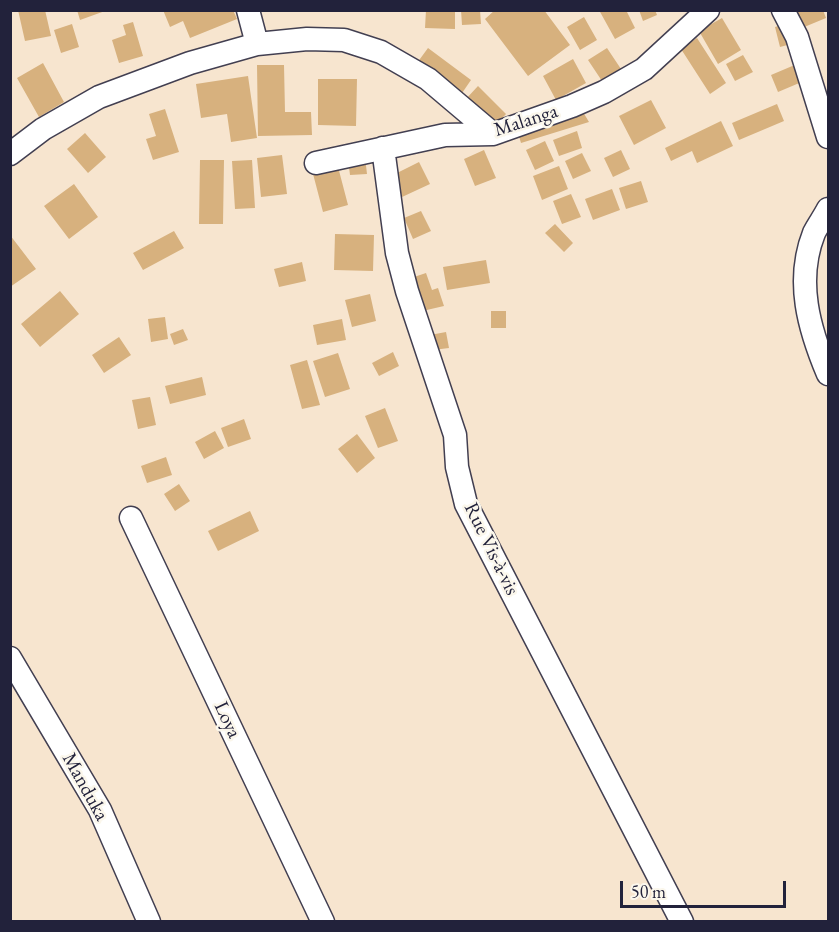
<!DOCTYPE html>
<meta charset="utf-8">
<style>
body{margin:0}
#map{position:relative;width:839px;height:932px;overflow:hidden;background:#f7e5cf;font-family:"EB Garamond",serif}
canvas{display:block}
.frame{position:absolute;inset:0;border:12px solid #22223b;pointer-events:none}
.scale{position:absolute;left:620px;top:881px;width:166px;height:27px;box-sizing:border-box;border:3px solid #22223b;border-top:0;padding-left:8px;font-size:18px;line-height:21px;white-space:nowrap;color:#22223b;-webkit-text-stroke:4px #fbf7ec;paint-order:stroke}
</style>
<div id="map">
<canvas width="839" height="932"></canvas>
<div class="frame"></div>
<div class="scale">50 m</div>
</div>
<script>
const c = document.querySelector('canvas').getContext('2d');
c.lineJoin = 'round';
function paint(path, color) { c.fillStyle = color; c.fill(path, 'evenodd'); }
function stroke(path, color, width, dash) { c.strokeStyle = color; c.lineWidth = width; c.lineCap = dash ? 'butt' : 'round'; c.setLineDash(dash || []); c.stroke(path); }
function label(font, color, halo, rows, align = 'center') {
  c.font = font + ' "EB Garamond",serif'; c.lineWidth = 5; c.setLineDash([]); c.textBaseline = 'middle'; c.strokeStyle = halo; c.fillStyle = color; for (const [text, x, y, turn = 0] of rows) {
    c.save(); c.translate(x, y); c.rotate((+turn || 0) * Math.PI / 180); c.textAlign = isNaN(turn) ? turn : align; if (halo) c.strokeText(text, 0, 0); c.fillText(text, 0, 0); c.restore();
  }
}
paint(new Path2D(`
 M 18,10 L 45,10 L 51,36 L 25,41 Z
 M 77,10 L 105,10 L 105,11 L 80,20 Z
 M 163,10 L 233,10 L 237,19 L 190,38 L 183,21 L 170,27 Z
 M 426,10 L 455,10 L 455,29 L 425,28 Z
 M 461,10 L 480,10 L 481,24 L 462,25 Z
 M 495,10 L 544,10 L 570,45 L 528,76 L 485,19 Z
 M 599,10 L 626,10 L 635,28 L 615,39 Z
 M 639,10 L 655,10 L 657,15 L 643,21 Z
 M 788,10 L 823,10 L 826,18 L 797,30 Z
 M 584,17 L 597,40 L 580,50 L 567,27 Z
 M 722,18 L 741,50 L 718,64 L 699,31 Z
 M 133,22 L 143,56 L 119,63 L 112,40 L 126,35 L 123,25 Z
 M 72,24 L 79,47 L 61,53 L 54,30 Z
 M 785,24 L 791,44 L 780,47 L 775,27 Z
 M 697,38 L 726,83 L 710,94 L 681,49 Z
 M 428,48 L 471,80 L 460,96 L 417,63 Z
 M 607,48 L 621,69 L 602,81 L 588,60 Z
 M 743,55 L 753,72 L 735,81 L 726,64 Z
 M 573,59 L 586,83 L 556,100 L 543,76 Z
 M 43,63 L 64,102 L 39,117 L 17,78 Z
 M 797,64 L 804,81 L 778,92 L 771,75 Z
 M 257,65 L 284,65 L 285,112 L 311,112 L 312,135 L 258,136 Z
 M 248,76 L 257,138 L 231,142 L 227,114 L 201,118 L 196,84 Z
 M 318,79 L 357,79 L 356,126 L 318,125 Z
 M 478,86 L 506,114 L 493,128 L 465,100 Z
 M 651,100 L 666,128 L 634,145 L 619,116 Z
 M 777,104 L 784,121 L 739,140 L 732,123 Z
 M 165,109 L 179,152 L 153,160 L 146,139 L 156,136 L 149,114 Z
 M 583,112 L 589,122 L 521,143 L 518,133 Z
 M 721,121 L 733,146 L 697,163 L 692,151 L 671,161 L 665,148 Z
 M 577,131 L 582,148 L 559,156 L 553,140 Z
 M 85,133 L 106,157 L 88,173 L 67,149 Z
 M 545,141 L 554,161 L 535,170 L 526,150 Z
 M 484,150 L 496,178 L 475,186 L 464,159 Z
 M 621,150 L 630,169 L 613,177 L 604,158 Z
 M 582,153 L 591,171 L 573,179 L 565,161 Z
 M 282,155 L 287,194 L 261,197 L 257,158 Z
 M 365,157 L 367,174 L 350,175 L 348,159 Z
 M 200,160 L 224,160 L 223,224 L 199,224 Z
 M 252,160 L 255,208 L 235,209 L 232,161 Z
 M 419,162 L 430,184 L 402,197 L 391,176 Z
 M 337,163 L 348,205 L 323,212 L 312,170 Z
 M 559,166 L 568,189 L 542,200 L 533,176 Z
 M 641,181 L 648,202 L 626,209 L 619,188 Z
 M 74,184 L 98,217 L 69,239 L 44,206 Z
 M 612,189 L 620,210 L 593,220 L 585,199 Z
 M 571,194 L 581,217 L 562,224 L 553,201 Z
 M 421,211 L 431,231 L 413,239 L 404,218 Z
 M 555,224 L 573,243 L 564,252 L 545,233 Z
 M 174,231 L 184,248 L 143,270 L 133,253 Z
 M 335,234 L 374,235 L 373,271 L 334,270 Z
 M 10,235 L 36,269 L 10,287 Z
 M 486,260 L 490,283 L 447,290 L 443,267 Z
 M 302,262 L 306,281 L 279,287 L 274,269 Z
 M 426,273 L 432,290 L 438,288 L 444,306 L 418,312 L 408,279 Z
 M 60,291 L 79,314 L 40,347 L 21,324 Z
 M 370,294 L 376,321 L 352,327 L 345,300 Z
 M 491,311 L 506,311 L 506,328 L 491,328 Z
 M 165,317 L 168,339 L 151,342 L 148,319 Z
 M 342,319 L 346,340 L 317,345 L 313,325 Z
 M 183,329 L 188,340 L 174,345 L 170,334 Z
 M 446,332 L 449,348 L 433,350 L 430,335 Z
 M 119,337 L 131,355 L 104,373 L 92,355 Z
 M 393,352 L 399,366 L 379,376 L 372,363 Z
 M 338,353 L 350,389 L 325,397 L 313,361 Z
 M 307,360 L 320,405 L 302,409 L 290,365 Z
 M 202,377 L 206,395 L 170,404 L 165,386 Z
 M 150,397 L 156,425 L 138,429 L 132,400 Z
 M 385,408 L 398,441 L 378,448 L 365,416 Z
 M 244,419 L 251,439 L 228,447 L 221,428 Z
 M 215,431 L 224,448 L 204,459 L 195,442 Z
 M 357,434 L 375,458 L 357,473 L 338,449 Z
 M 166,457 L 172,475 L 147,483 L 141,466 Z
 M 179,484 L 190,501 L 175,511 L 164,494 Z
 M 250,511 L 259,531 L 218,551 L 208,531 Z`), '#d7b17e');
const street = new Path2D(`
 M 248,10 L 257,44
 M 783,10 L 797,37 L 828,137
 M 383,148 L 397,253 L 407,291 L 455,435 L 457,467 L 466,504 L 682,922
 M 10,154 L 43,129 L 99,97 L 190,63 L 257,44 L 307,39 L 344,40 L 381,52 L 428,79 L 493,134
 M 316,163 L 445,135 L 493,134 L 572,106 L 604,92 L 644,69 L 708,10
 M 828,209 C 824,217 818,225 814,233 C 795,281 809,329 828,374
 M 131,518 L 323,922
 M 10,658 L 100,810 L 149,922`);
stroke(street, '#423f51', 25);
stroke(street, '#fff', 22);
label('20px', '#22223b', '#fbf7ec', [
 ["Malanga",526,121,-18],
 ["Rue Vis-à-vis",491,549,64],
 ["Loya",227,720,65],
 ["Manduka",85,787,61]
]);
</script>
